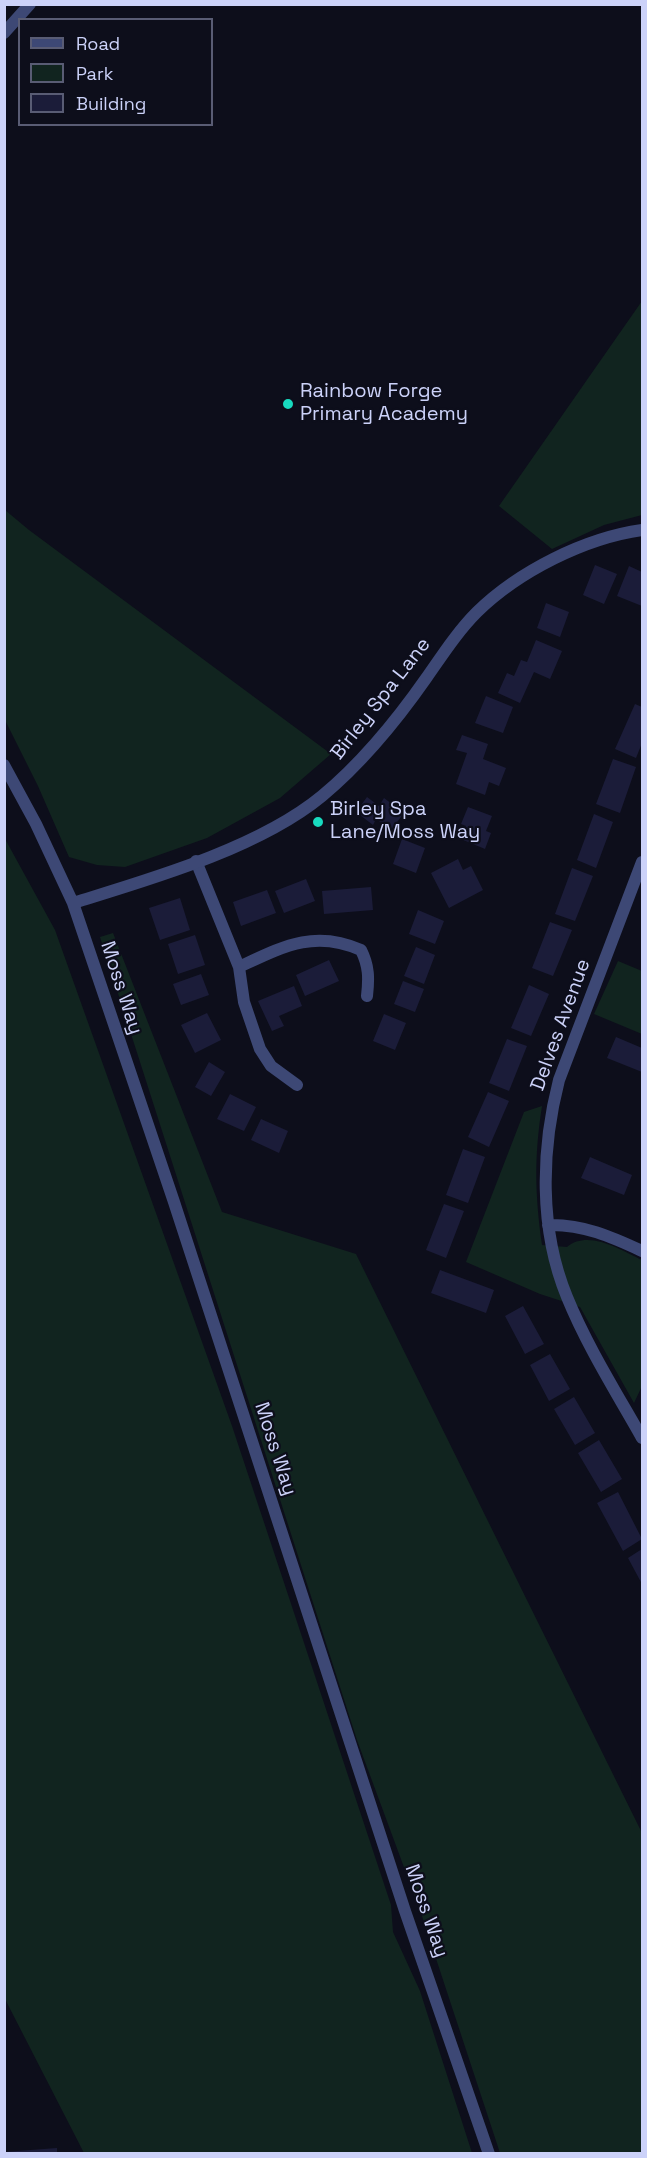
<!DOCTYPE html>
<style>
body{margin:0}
#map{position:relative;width:647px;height:2158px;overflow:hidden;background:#0d0e1b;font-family:"Space Grotesk",sans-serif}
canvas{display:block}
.frame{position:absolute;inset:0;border:6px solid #ccd2f9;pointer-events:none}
.legend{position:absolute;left:18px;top:18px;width:195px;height:108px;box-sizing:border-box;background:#0d0e1b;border:2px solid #595c74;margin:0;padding:8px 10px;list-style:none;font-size:18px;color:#ccd2f9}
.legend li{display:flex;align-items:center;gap:12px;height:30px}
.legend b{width:30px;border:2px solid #595c74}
</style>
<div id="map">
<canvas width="647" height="2158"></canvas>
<div class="frame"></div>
<ul class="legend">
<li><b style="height:8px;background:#3d4875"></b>Road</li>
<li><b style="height:16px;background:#11241f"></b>Park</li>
<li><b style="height:16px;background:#1b1c39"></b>Building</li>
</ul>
</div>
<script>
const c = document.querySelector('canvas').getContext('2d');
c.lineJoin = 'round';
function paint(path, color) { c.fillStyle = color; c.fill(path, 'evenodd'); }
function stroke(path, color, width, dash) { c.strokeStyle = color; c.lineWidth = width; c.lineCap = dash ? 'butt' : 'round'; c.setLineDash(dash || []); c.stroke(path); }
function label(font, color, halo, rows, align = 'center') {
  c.font = font + ' "Space Grotesk",sans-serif'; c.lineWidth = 4.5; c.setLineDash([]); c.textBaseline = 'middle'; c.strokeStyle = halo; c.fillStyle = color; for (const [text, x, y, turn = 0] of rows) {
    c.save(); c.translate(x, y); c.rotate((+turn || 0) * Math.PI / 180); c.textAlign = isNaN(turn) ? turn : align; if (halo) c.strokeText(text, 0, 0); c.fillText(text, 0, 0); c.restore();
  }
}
paint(new Path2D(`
 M 642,301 L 642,515 L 604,525 L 552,549 L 499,506 Z
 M 5,510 L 29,530 L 331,754 L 280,798 L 207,838 L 125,867 L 97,865 L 69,857 L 38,786 L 5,720 Z
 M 4,837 L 55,930 L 232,1426 L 391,1905 L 393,1932 L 420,1991 L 472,2153 L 84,2153 L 5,1999 Z
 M 113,933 L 222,1212 L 356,1254 L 642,1833 L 642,2153 L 500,2153 L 422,1916 L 357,1740 L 100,937 Z
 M 618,961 L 642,971 L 642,1034 L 594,1014 Z
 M 542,1106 C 534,1157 535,1194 542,1245 L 567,1247 C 588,1229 621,1250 642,1260 L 642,1386 L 634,1403 L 580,1307 L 540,1294 L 466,1262 L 524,1112 Z`), '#11241f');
paint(new Path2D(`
 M 595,565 L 617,574 L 604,604 L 583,595 Z
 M 629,566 L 642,572 L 642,606 L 617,596 Z
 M 546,603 L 569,612 L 560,637 L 537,628 Z
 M 536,640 L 562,651 L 550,679 L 534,672 L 520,703 L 498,693 L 507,673 L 514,676 L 521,660 L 527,662 Z
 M 486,696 L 513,707 L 503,733 L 475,723 Z
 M 635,704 L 642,707 L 642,743 L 636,758 L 615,749 Z
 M 462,735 L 488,744 L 483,759 L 506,768 L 499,786 L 489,782 L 485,795 L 456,784 L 467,753 L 456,750 Z
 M 613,759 L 636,767 L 620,813 L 596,804 Z
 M 367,797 L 379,806 L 384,798 L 404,813 L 391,830 L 376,819 L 373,825 L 356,812 Z
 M 468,807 L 492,816 L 486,831 L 491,833 L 485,849 L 461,839 L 466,826 L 461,824 Z
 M 594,814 L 613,822 L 596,868 L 577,860 Z
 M 402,839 L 425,848 L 416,873 L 393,864 Z
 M 458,859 L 463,870 L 471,866 L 483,890 L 449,908 L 431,873 Z
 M 572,868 L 593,876 L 575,921 L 555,914 Z
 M 306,879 L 315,901 L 284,913 L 275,891 Z
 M 371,887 L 373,910 L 324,914 L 322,891 Z
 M 267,890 L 276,913 L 241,926 L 233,902 Z
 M 180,898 L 190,930 L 160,940 L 149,908 Z
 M 418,910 L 444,921 L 435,944 L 409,934 Z
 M 550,922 L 572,930 L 553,976 L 532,968 Z
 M 195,935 L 205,965 L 178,974 L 168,944 Z
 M 416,947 L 435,955 L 424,984 L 404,976 Z
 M 329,960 L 339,981 L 305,996 L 296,975 Z
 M 201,974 L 209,995 L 181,1005 L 173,984 Z
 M 403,981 L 424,989 L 415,1012 L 394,1004 Z
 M 529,985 L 549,994 L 531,1036 L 511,1028 Z
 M 294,986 L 302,1006 L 279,1016 L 284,1026 L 272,1031 L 258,1001 Z
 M 207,1013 L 221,1040 L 195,1053 L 181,1025 Z
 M 384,1014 L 406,1023 L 395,1050 L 373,1041 Z
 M 616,1037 L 642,1048 L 642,1072 L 607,1058 Z
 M 507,1039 L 527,1046 L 509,1091 L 489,1083 Z
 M 209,1062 L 225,1072 L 211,1096 L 195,1087 Z
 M 488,1092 L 509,1101 L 489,1147 L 468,1137 Z
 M 230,1094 L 256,1107 L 244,1131 L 217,1119 Z
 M 261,1119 L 288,1131 L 279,1153 L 251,1140 Z
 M 463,1149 L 485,1157 L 468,1203 L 446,1195 Z
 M 590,1157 L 632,1175 L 624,1195 L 581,1178 Z
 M 444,1204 L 464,1211 L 446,1258 L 426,1250 Z
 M 440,1270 L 494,1290 L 486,1313 L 431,1293 Z
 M 523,1306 L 544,1344 L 525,1354 L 505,1316 Z
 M 550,1354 L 570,1389 L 549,1401 L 530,1365 Z
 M 574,1397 L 595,1433 L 575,1445 L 554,1409 Z
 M 599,1440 L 622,1479 L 601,1492 L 578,1453 Z
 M 618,1492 L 642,1539 L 623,1551 L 597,1503 Z
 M 642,1549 L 642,1584 L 628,1558 Z
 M 57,2148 L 57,2154 L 4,2154 L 4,2152 Z`), '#1b1c39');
stroke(new Path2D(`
 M 196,861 L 239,967 L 244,1002 L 260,1049 L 271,1066 L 297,1085
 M 642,862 L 559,1080 C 541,1150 539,1229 567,1297 C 587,1346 616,1392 642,1438
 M 239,967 C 282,947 314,929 361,950 C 369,966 369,978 367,996
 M 548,1225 C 583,1224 612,1237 642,1251`), '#3d4875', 12);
stroke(new Path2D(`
 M 4,33 L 30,4
 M 4,765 L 36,824 L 73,903 L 174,1202 L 405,1911 L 489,2154
 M 73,903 C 151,879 259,848 322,796 C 363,762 397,720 427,677 C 443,654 458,631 477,612 C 519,571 585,538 642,530`), '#3d4875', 12);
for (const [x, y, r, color] of [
 [288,404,6,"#18dabf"],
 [318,822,6,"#18dabf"]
]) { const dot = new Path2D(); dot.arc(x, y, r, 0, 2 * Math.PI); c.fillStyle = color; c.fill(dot); stroke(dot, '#0d0e1b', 2); }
label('20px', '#ccd2f9', '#0d0e1b', [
 ["Rainbow Forge",300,392],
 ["Primary Academy",300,415],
 ["Birley Spa",330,810],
 ["Lane/Moss Way",330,833]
], 'left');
label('20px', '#ccd2f9', '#0d0e1b', [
 ["Birley Spa Lane",381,699,-52],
 ["Moss Way",121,988,72],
 ["Delves Avenue",561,1025,-70],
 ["Moss Way",275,1449,72],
 ["Moss Way",426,1911,71]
]);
</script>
